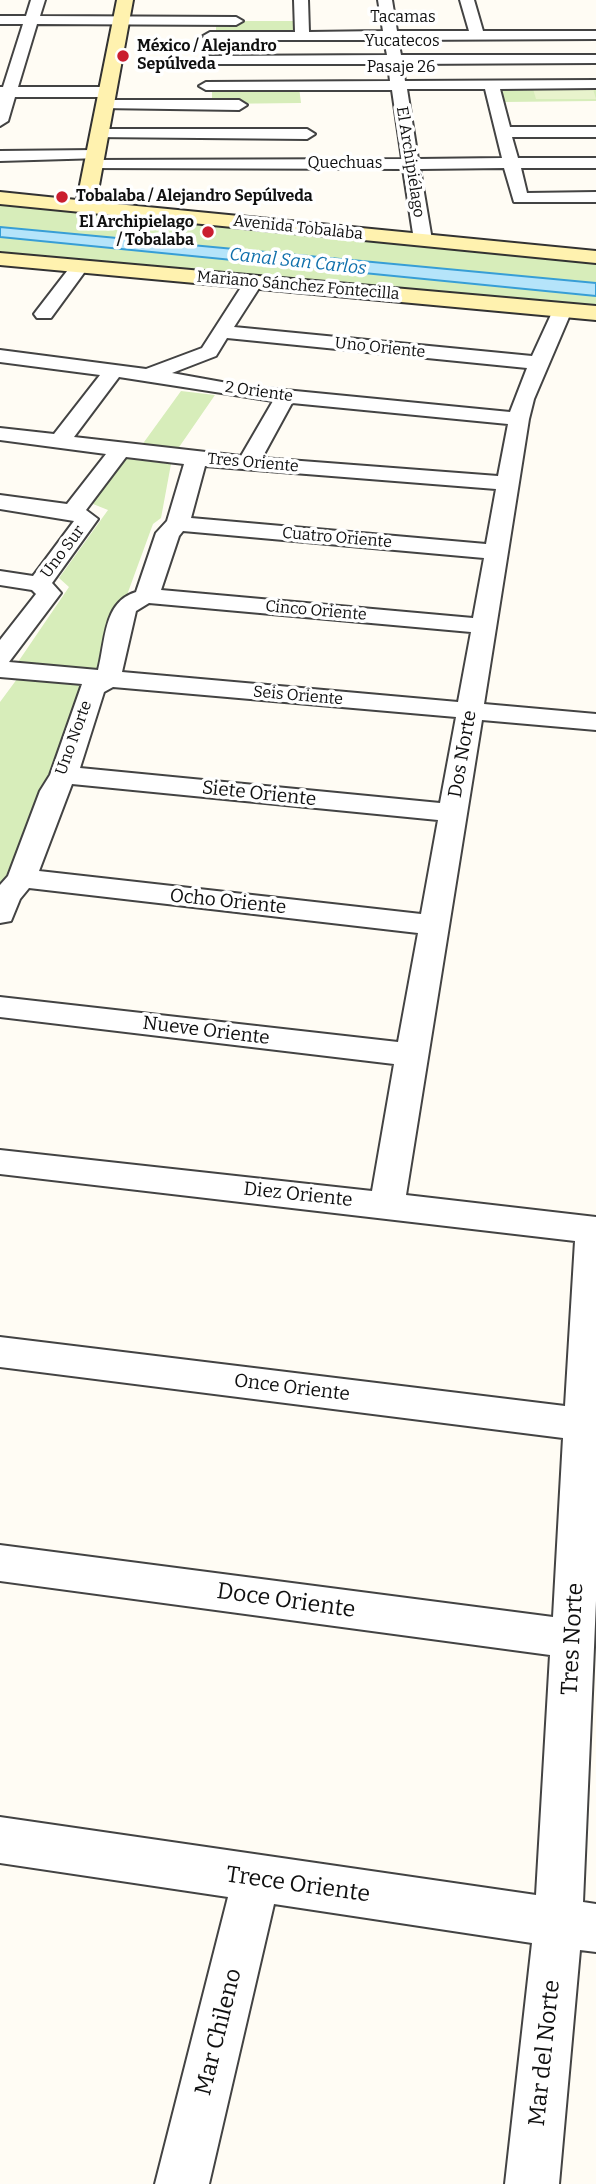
<!DOCTYPE html>
<meta charset="utf-8">
<style>
body{margin:0}
canvas{display:block;background:#fffcf4}
</style>
<canvas width="596" height="2184"></canvas>
<script>
const c = document.querySelector('canvas').getContext('2d');
c.lineJoin = 'round';
function paint(path, color) { c.fillStyle = color; c.fill(path, 'evenodd'); }
function stroke(path, color, width, dash) { c.strokeStyle = color; c.lineWidth = width; c.lineCap = dash ? 'butt' : 'round'; c.setLineDash(dash || []); c.stroke(path); }
function label(font, color, halo, rows, align = 'center') {
  c.font = font + ' Bitter,serif'; c.lineWidth = 7; c.setLineDash([]); c.textBaseline = 'middle'; c.strokeStyle = halo; c.fillStyle = color; for (const [text, x, y, turn = 0] of rows) {
    c.save(); c.translate(x, y); c.rotate((+turn || 0) * Math.PI / 180); c.textAlign = isNaN(turn) ? turn : align; if (halo) c.strokeText(text, 0, 0); c.fillText(text, 0, 0); c.restore();
  }
}
paint(new Path2D(`
 M 216,21 L 298,21 L 299,35 L 216,35 Z
 M 596,86 L 596,101 L 503,102 L 496,87 Z
 M 212,87 L 299,87 L 301,103 L 212,104 Z
 M 0,204 L 596,264 L 596,283 L 0,227 Z
 M 0,237 L 596,296 L 596,310 L 0,256 Z
 M 181,391 L 215,395 L 175,453 L 139,449 Z
 M 121,458 L 171,464 L 161,518 L 153,524 L 127,595 L 117,602 L 98,672 L 18,662 L 69,587 L 59,578 L 108,510 L 93,504 Z
 M 17,679 L 87,686 L 0,897 L 0,702 Z`), '#d7edba');
paint(new Path2D(`
 M 533,89 L 593,89 L 596,99 L 536,99 Z`), '#e8f3cc');
const water = new Path2D(`
 M 0,227 L 596,283 L 596,296 L 0,237 Z`);
paint(water, '#b5e4fa');
stroke(water, '#379ed6', 2);
const street = new Path2D(`
 M 31,0 L 45,0 L 40,16 L 236,17 L 243,21 L 236,25 L 37,24 L 18,87 L 107,87 L 115,92 L 107,97 L 15,97 L 8,121 L 0,126 L 0,87 L 3,87 L 23,24 L 0,24 L 0,16 L 26,16 Z
 M 294,0 L 308,0 L 309,32 L 383,31 L 378,0 L 392,0 L 397,31 L 469,31 L 460,0 L 474,0 L 483,31 L 596,31 L 596,39 L 398,40 L 401,55 L 596,55 L 596,63 L 402,64 L 405,81 L 596,80 L 596,88 L 500,89 L 510,127 L 596,127 L 596,137 L 512,137 L 518,158 L 596,158 L 596,168 L 521,168 L 527,193 L 596,192 L 596,202 L 514,202 L 504,168 L 420,169 L 432,240 L 423,245 L 414,240 L 403,169 L 88,168 L 86,165 L 94,160 L 402,159 L 392,90 L 206,90 L 199,86 L 206,82 L 390,81 L 388,64 L 208,64 L 201,60 L 208,56 L 387,55 L 384,40 L 210,40 L 203,36 L 210,32 L 295,32 ZM 407,89 L 485,89 L 502,158 L 418,159 Z
 M 105,100 L 239,100 L 247,105 L 239,110 L 100,108 L 97,105 Z
 M 99,129 L 307,129 L 315,134 L 307,139 L 93,137 L 91,134 L 93,131 Z
 M 95,150 L 103,155 L 101,158 L 0,161 L 0,151 Z
 M 80,261 L 89,266 L 51,318 L 37,318 L 34,314 L 37,310 L 74,262 Z
 M 254,276 L 263,282 L 234,327 L 532,356 L 555,306 L 562,304 L 572,310 L 534,399 L 529,419 L 484,704 L 596,714 L 596,730 L 482,720 L 406,1195 L 596,1217 L 596,1601 L 583,1902 L 596,1904 L 596,1952 L 580,1950 L 559,2184 L 505,2184 L 532,1943 L 274,1904 L 209,2184 L 155,2184 L 228,1897 L 0,1863 L 0,1817 L 536,1895 L 550,1655 L 0,1581 L 0,1545 L 553,1617 L 563,1438 L 0,1367 L 0,1337 L 565,1406 L 575,1241 L 0,1174 L 0,1150 L 372,1191 L 394,1064 L 0,1017 L 0,997 L 398,1042 L 418,933 L 29,888 L 20,899 L 11,921 L 0,923 L 0,885 L 8,876 L 40,791 L 50,775 L 82,684 L 0,677 L 0,640 L 36,594 L 32,590 L 0,585 L 0,571 L 33,576 L 74,521 L 0,509 L 0,495 L 67,504 L 106,454 L 0,440 L 0,428 L 54,434 L 100,375 L 0,362 L 0,350 L 146,369 L 202,348 L 247,278 ZM 227,338 L 527,368 L 510,412 L 244,386 L 172,373 L 216,356 ZM 119,377 L 273,401 L 241,456 L 74,437 ZM 292,403 L 508,424 L 498,476 L 262,458 ZM 126,457 L 184,464 L 167,521 L 156,533 L 136,592 C 103,602 106,640 98,670 L 9,662 L 61,593 L 52,583 L 98,519 L 86,510 ZM 205,466 L 496,489 L 486,544 L 191,518 ZM 183,531 L 484,558 L 473,618 L 161,590 L 179,536 ZM 149,603 L 471,632 L 458,702 L 122,672 L 136,611 ZM 113,687 L 456,717 L 440,803 L 80,768 L 104,692 ZM 72,784 L 438,820 L 421,914 L 39,871 Z`);
const secondary = new Path2D(`
 M 117,0 L 133,0 L 96,202 L 596,251 L 596,263 L 0,204 L 0,192 L 77,200 Z
 M 0,253 L 596,306 L 596,320 L 0,265 Z`);
stroke(street, '#434343', 4);
stroke(secondary, '#323232', 4);
paint(street, '#fff');
paint(secondary, '#fff2af');
for (const [x, y, r, color] of [
 [123,56,7,"#ca1e2f"],
 [62,197,7,"#ca1e2f"],
 [208,232,7,"#ca1e2f"]
]) { const dot = new Path2D(); dot.arc(x, y, r, 0, 2 * Math.PI); c.fillStyle = color; c.fill(dot); stroke(dot, '#fff', 2.5); }
label('16px', '#101010', '#fff', [
 ["Tacamas",403,18],
 ["Yucatecos",402,42],
 ["Pasaje 26",401,68],
 ["El Archipiélago",410,162,81],
 ["Quechuas",345,164],
 ["Avenida Tobalaba",298,228,6],
 ["Mariano Sánchez Fontecilla",298,286,5],
 ["Uno Oriente",380,348,6],
 ["2 Oriente",259,392,8],
 ["Tres Oriente",253,463,5],
 ["Cuatro Oriente",337,538,5],
 ["Uno Sur",63,552,-53],
 ["Cinco Oriente",316,611,5],
 ["Seis Oriente",298,696,5],
 ["Uno Norte",74,738,-70]
]);
label('bold 16px', '#101010', '#fff', [
 ["México / Alejandro",137,47],
 ["Sepúlveda",137,65],
 ["Tobalaba / Alejandro Sepúlveda",76,197],
 ["El Archipielago",194,223,"right"],
 ["/ Tobalaba",194,241,"right"]
], 'left');
label('italic 18px', '#1070ac', '#fff', [
 ["Canal San Carlos",298,262,6]
]);
label('19px', '#101010', '#fff', [
 ["Dos Norte",463,754,-80],
 ["Siete Oriente",259,794,6],
 ["Ocho Oriente",228,902,6],
 ["Nueve Oriente",206,1031,7],
 ["Diez Oriente",298,1195,6],
 ["Once Oriente",292,1388,7]
]);
label('23px', '#101010', '#fff', [
 ["Doce Oriente",286,1601,8],
 ["Tres Norte",573,1639,-87],
 ["Trece Oriente",298,1885,8],
 ["Mar Chileno",219,2032,-76],
 ["Mar del Norte",545,2053,-84]
]);
</script>
